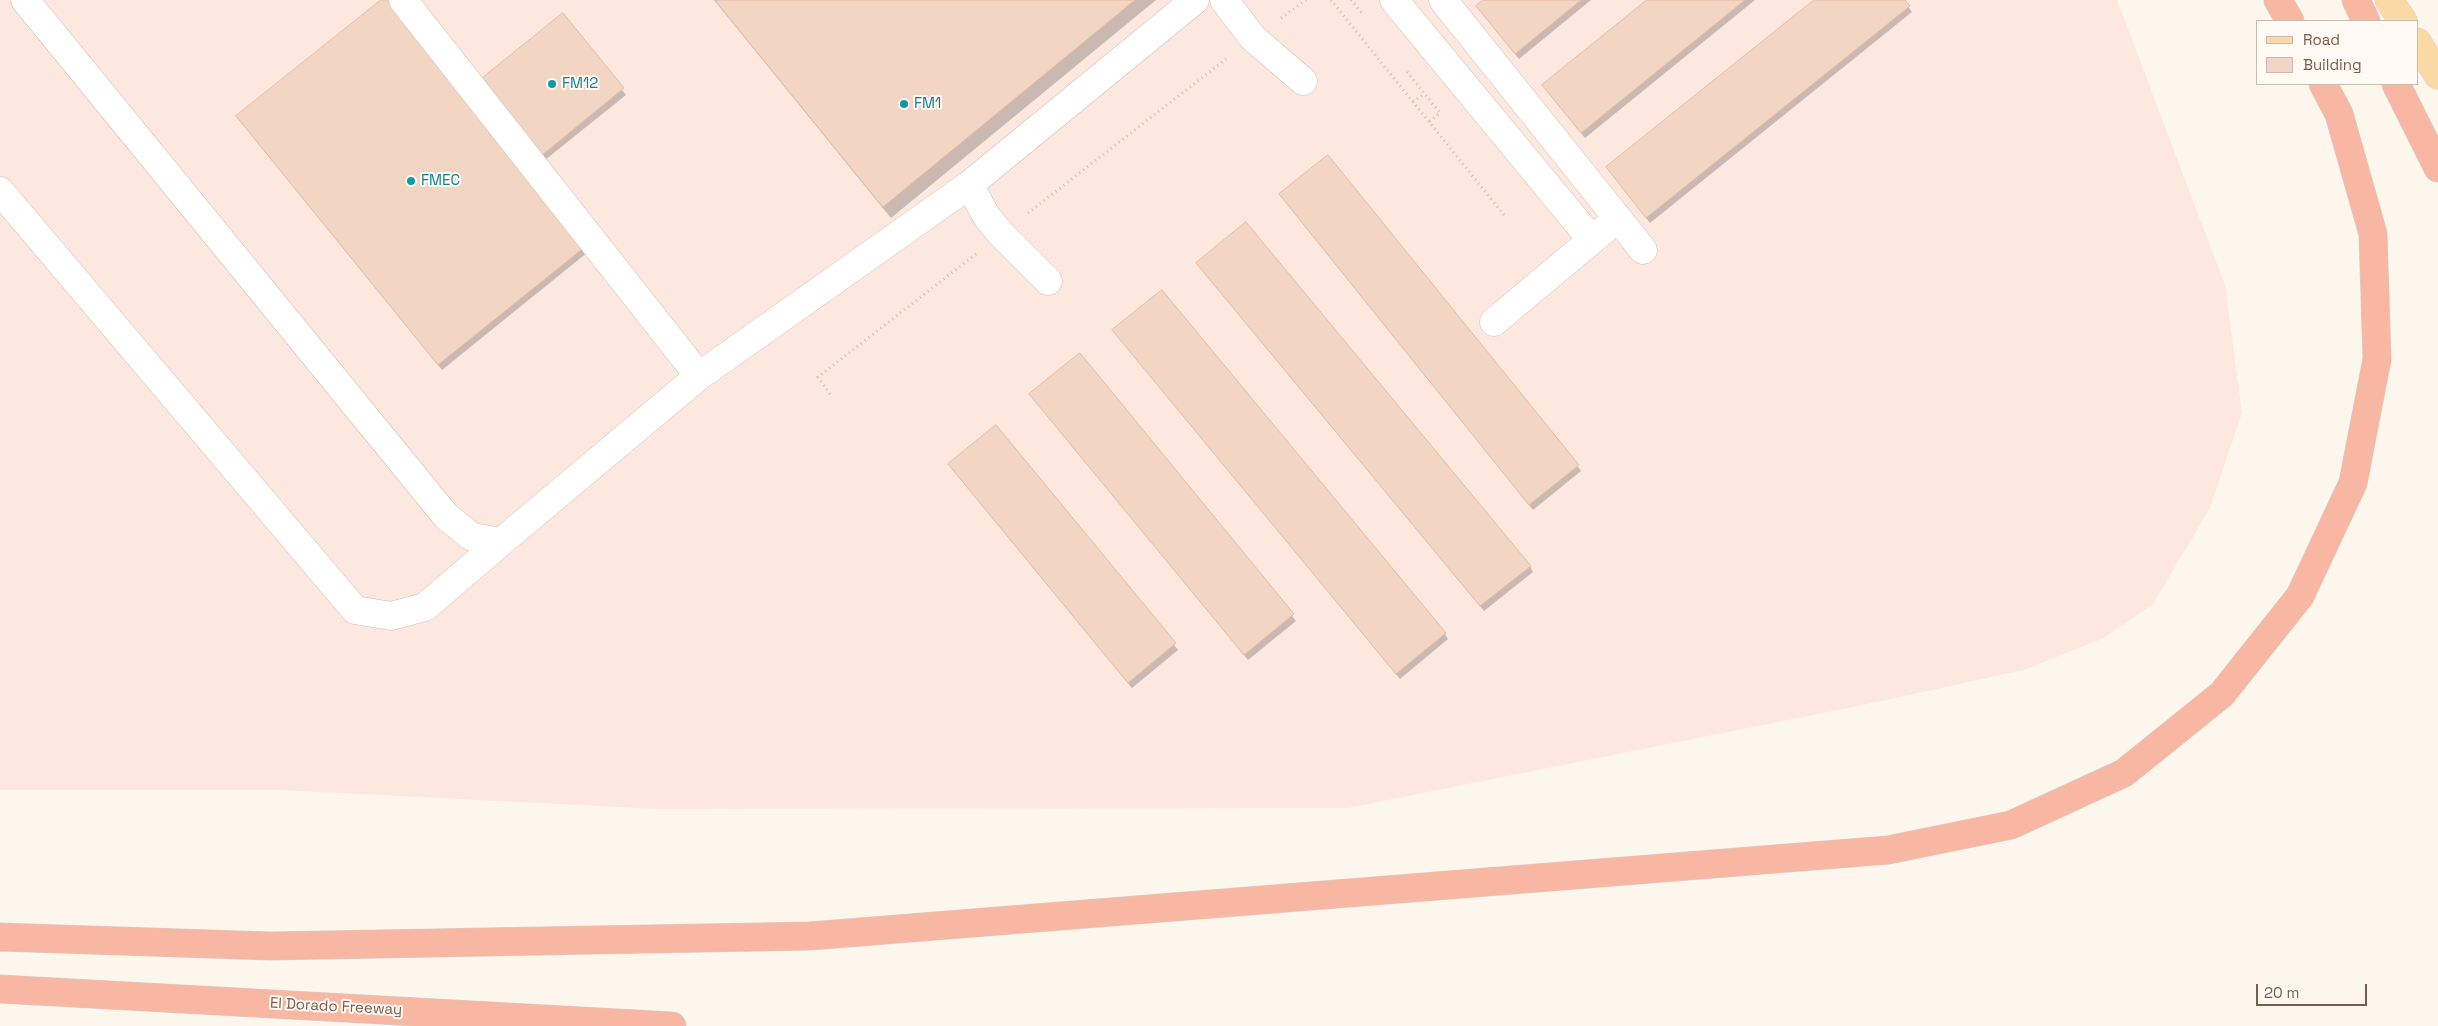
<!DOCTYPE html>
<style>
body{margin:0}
#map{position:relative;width:2438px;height:1026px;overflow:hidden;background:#fdf6ec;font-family:"Space Grotesk",sans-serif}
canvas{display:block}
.legend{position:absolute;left:2256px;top:20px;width:162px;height:65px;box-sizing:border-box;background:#fffaf3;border:1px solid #cabbb1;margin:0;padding:6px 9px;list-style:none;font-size:15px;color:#7a5c4d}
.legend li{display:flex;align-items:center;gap:10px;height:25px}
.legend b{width:25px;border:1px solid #cabbb1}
.scale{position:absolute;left:2256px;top:984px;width:111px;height:22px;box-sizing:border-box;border:2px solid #7a5c4d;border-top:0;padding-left:6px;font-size:15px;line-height:18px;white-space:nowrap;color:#7a5c4d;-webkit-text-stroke:4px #fffaf3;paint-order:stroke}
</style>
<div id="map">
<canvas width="2438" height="1026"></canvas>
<ul class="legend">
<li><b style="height:6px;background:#fbd9a5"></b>Road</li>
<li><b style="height:14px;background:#f3d5c3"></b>Building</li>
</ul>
<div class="scale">20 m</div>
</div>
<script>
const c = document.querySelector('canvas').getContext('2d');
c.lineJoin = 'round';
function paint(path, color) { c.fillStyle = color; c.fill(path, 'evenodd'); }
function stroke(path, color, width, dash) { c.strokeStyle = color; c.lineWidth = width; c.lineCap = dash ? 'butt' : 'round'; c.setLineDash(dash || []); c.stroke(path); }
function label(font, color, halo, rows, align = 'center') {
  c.font = font + ' "Space Grotesk",sans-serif'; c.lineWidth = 4; c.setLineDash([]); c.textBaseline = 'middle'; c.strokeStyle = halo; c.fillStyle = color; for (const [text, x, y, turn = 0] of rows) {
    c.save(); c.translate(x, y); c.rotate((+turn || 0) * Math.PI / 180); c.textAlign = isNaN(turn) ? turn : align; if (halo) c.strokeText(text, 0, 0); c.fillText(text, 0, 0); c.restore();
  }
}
paint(new Path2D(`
 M 0,0 L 2117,0 L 2225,285 L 2242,413 L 2210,508 L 2153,604 L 2104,638 L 2024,670 L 1863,705 L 1348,808 L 658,809 L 279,790 L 0,790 Z`), '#fde8e0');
paint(new Path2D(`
 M 383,0 L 588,252 L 442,370 L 241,122 Z
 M 714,0 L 1156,0 L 891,218 Z
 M 1485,0 L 1591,0 L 1519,59 L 1481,12 Z
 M 1649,0 L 1755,0 L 1585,138 L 1547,91 Z
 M 1816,0 L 1903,0 L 1912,12 L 1650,223 L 1607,168 Z
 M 563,15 L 626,95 L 545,160 L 485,86 Z
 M 1280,195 L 1577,465 L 1581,471 L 1533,510 Z
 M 1201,269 L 1530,566 L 1533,572 L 1484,611 Z
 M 1114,331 L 1445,634 L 1448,639 L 1400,679 Z
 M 1079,355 L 1296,621 L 1248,660 L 1031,395 Z
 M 996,426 L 1178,650 L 1132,688 L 953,470 Z`), '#0003');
const building = new Path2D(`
 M 381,0 L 387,0 L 586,246 L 438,365 L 236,116 Z
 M 715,0 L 1135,0 L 883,207 Z
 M 1483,0 L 1581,0 L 1515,54 L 1476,6 Z
 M 1647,0 L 1745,0 L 1581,133 L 1542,85 Z
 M 1814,0 L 1905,0 L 1910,6 L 1646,218 L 1606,167 Z
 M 563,13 L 624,88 L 541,156 L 480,80 Z
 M 1328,155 L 1579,465 L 1529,505 L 1279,194 Z
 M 1246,222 L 1531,566 L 1480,606 L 1196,263 Z
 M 1162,290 L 1446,633 L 1396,674 L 1112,330 Z
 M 1080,353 L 1294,614 L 1244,655 L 1029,394 Z
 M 996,425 L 1176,643 L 1128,683 L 948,464 Z`);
paint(building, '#f3d5c3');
stroke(building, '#e6bba3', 1);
const minor = new Path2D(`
 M 25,0 L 446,516 L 472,537 L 501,542 L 699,376 L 969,185 L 1195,0
 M 403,0 L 699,376
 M 1224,0 L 1253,38 L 1303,81
 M 1394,0 L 1592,240
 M 1443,0 L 1643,250
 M 969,185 L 987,217 L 1001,234 L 1048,281
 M 0,191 L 355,610 L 391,616 L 425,607 L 501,542
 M 1494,322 L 1605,229`);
const major = new Path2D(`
 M 2389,0 L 2403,21
 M 2417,42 L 2438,75`);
const highway = new Path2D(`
 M 2278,0 L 2290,21
 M 2356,0 L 2366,21
 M 2396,84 L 2438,168
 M 0,937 L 270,946 L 810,936 L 1888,850 L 2011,825 L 2124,773 L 2222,694 L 2300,596 L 2353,483 L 2377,359 L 2373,234 L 2339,114 L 2323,84
 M 0,989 L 672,1026`);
stroke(minor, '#d1beb0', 29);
stroke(major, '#dad1cd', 29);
stroke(highway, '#dad1cd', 29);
stroke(new Path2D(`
 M 1331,0 L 1504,215
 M 1351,0 L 1362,13
 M 1281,18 L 1306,0
 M 1407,72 L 1440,113 L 1429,122
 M 1413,102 L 1424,94
 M 1028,213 L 1226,59
 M 830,394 L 818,377 L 976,254`), '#d9b8a5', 3, [1, 4]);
stroke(minor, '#fff', 28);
stroke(major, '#fbd9a5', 28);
stroke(highway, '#f7b7a3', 28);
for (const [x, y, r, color] of [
 [552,84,5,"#0f9aa8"],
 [904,104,5,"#0f9aa8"],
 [411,181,5,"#0f9aa8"]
]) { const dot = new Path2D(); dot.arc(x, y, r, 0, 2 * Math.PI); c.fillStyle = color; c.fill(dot); stroke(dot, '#fffaf3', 2); }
label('15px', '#0d838f', '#fffaf3', [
 ["FM12",562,84],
 ["FM1",914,104],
 ["FMEC",421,181]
], 'left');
label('15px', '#7a5c4d', '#fffaf3', [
 ["El Dorado Freeway",336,1007,3]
]);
</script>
